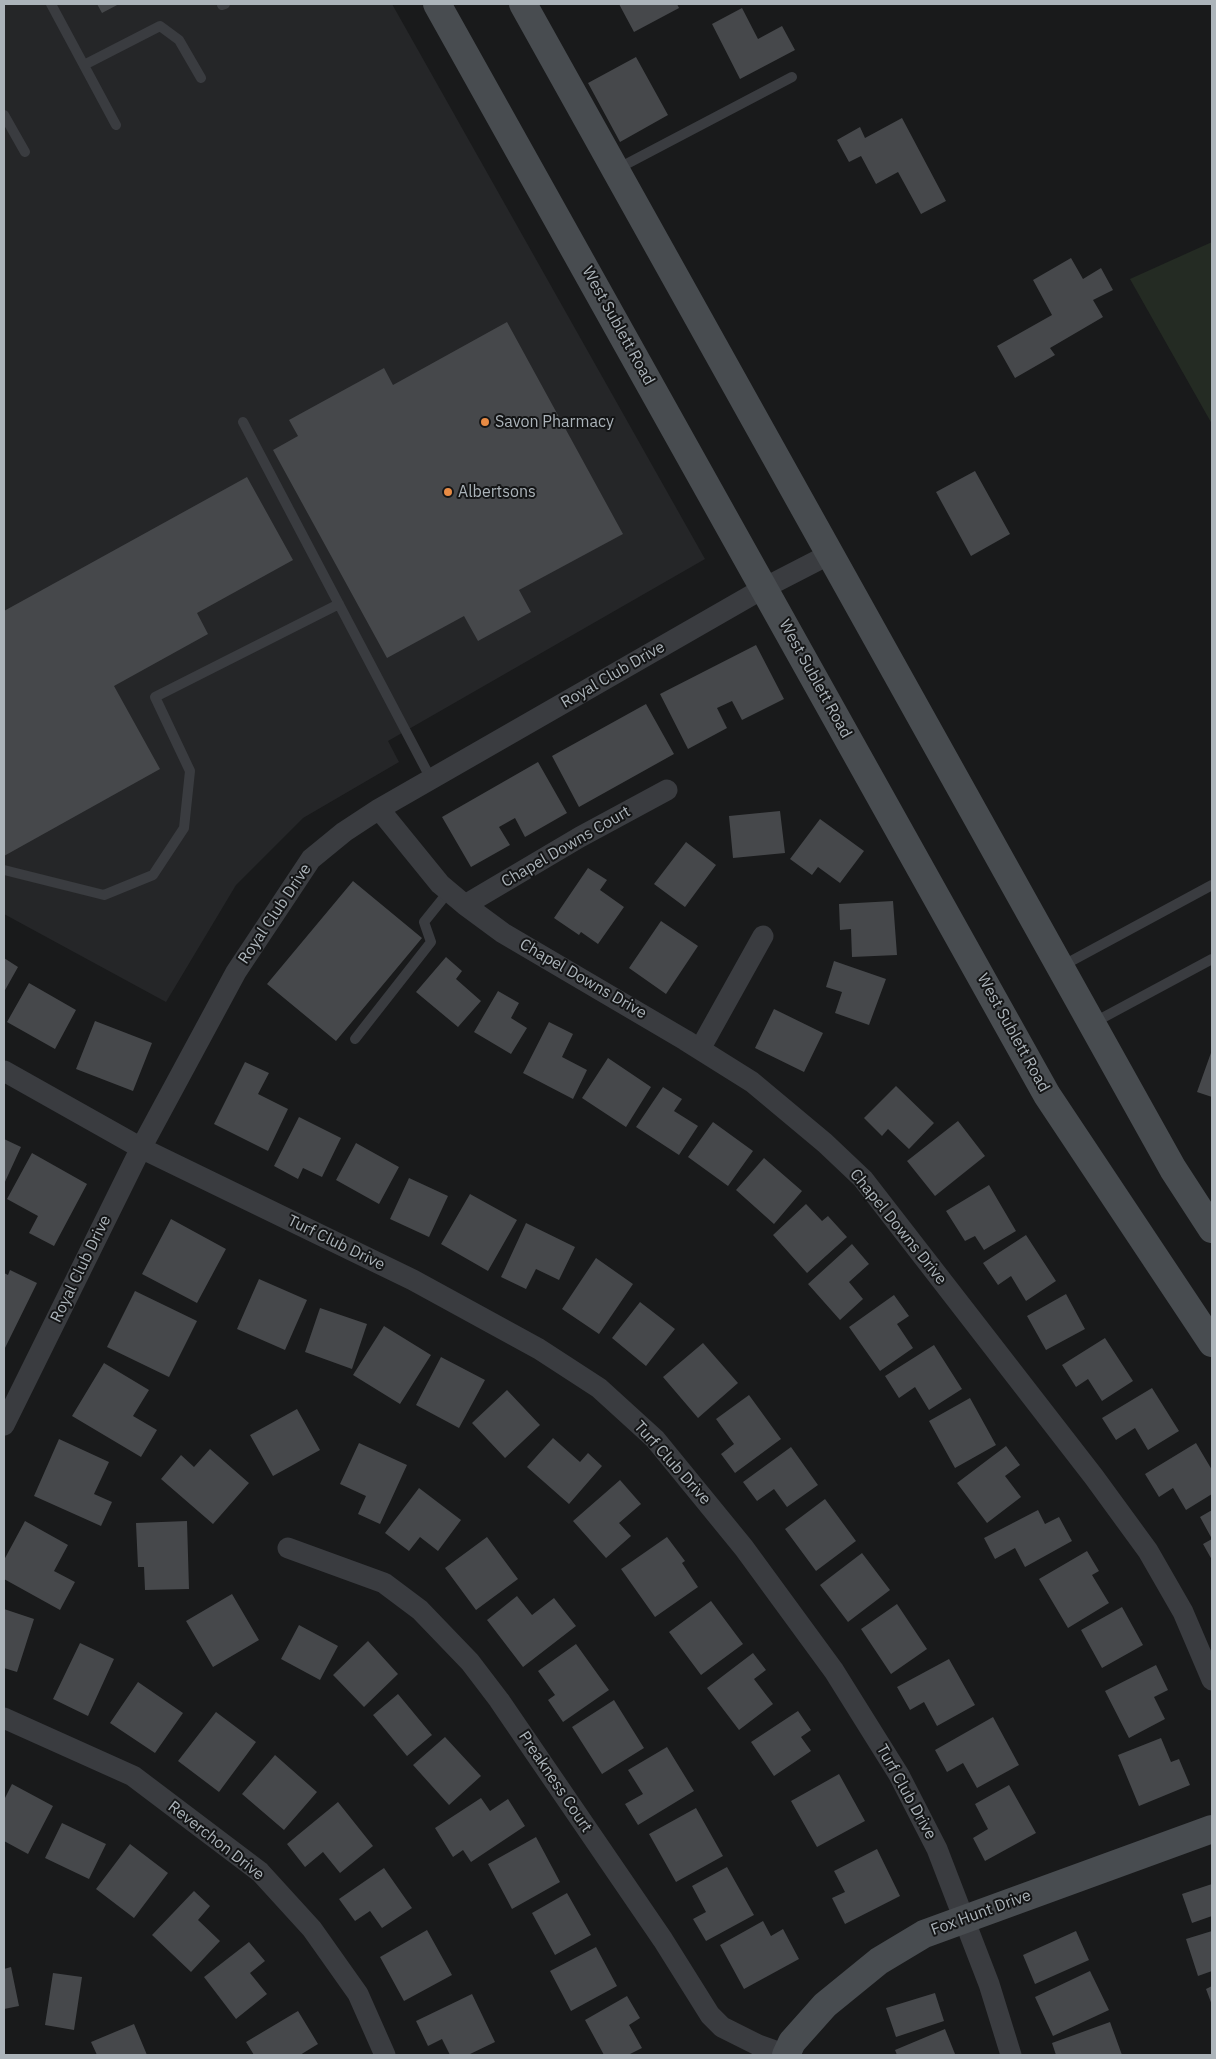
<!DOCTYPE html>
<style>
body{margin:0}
#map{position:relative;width:1216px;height:2059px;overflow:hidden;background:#191a1b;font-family:"IBM Plex Sans",sans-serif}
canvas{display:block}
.frame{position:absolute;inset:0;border:5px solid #acb4ba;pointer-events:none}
</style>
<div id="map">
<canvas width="1216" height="2059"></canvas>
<div class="frame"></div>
</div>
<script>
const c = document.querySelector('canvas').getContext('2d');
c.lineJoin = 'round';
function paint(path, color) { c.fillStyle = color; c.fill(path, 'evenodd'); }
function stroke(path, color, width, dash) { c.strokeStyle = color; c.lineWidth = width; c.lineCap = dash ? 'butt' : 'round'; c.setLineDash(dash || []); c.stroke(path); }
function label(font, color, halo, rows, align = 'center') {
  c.font = font + ' "IBM Plex Sans",sans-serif'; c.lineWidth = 4; c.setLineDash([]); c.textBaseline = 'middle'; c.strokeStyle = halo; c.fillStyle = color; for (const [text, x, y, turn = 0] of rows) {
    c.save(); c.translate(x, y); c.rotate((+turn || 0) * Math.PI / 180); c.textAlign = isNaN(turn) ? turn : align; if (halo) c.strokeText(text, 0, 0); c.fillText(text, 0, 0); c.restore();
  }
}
paint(new Path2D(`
 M 4,4 L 392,4 L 705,559 L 388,741 L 399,762 L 303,818 L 236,885 L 166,1002 L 4,914 Z`), '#252628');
paint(new Path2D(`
 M 1212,242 L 1212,424 L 1130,279 Z`), '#242b23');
paint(new Path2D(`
 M 97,4 L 119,4 L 102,13 Z
 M 619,4 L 677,4 L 679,8 L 634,32 Z
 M 742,8 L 758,39 L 782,26 L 795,50 L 740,79 L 712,24 Z
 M 636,57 L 668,115 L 620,142 L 588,83 Z
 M 902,118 L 946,201 L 921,214 L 898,172 L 876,184 L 861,156 L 849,162 L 837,140 L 860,127 L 865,138 Z
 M 1071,258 L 1083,279 L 1101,268 L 1113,290 L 1093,300 L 1103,317 L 1050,348 L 1055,355 L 1015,378 L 997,346 L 1052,315 L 1033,280 Z
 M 507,322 L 623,534 L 519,590 L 531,612 L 478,641 L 464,616 L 387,658 L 273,450 L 298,436 L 289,420 L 384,368 L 393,385 Z
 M 975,471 L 1010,534 L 971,556 L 936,492 Z
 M 247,477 L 293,560 L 197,613 L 208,634 L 114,686 L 160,769 L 4,856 L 4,611 Z
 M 756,645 L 784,699 L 742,720 L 732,701 L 717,708 L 727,728 L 688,749 L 660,694 Z
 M 646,704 L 674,754 L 579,807 L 552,756 Z
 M 538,762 L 567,813 L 525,837 L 515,818 L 499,827 L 510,845 L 471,867 L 442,817 Z
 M 780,811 L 785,853 L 733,858 L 729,816 Z
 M 820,819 L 864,851 L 840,883 L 818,867 L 812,875 L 790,859 Z
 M 686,842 L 716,865 L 685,907 L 654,884 Z
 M 588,868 L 607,880 L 600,890 L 624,907 L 598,944 L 581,932 L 579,935 L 554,918 Z
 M 353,881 L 422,938 L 336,1041 L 267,984 Z
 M 893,901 L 897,955 L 852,957 L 851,929 L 840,930 L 839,904 Z
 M 661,921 L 698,946 L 666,994 L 629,968 Z
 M 446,957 L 462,971 L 456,979 L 481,1001 L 458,1027 L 416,992 Z
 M 4,958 L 18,967 L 4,992 Z
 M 834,961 L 886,979 L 869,1025 L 835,1013 L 842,992 L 826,987 Z
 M 29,983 L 76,1010 L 55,1049 L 7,1022 Z
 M 498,991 L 519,1003 L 511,1018 L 527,1028 L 511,1054 L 474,1032 Z
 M 774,1009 L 823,1033 L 804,1072 L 755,1048 Z
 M 95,1021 L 152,1043 L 133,1091 L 76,1069 Z
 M 549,1022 L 573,1034 L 562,1057 L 587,1070 L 573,1099 L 523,1073 Z
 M 1212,1050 L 1212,1097 L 1197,1092 Z
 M 608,1058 L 651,1087 L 626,1127 L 582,1098 Z
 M 245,1062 L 269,1073 L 258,1094 L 288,1109 L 268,1151 L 214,1124 Z
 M 896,1086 L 934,1123 L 909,1149 L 888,1129 L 882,1136 L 864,1118 Z
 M 663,1087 L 682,1099 L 674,1111 L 698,1126 L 679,1155 L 636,1127 Z
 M 299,1117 L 341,1138 L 322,1177 L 303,1168 L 298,1179 L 274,1166 Z
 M 958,1121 L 985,1156 L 935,1196 L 907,1161 Z
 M 713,1122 L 753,1151 L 728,1186 L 688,1157 Z
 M 4,1139 L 21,1147 L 4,1184 Z
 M 356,1143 L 399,1167 L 379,1204 L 336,1180 Z
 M 32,1153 L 87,1184 L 54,1246 L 29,1233 L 38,1216 L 7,1199 Z
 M 764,1158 L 802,1191 L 774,1224 L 736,1190 Z
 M 409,1178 L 448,1196 L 429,1237 L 390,1219 Z
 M 989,1185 L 1016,1231 L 984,1250 L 975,1236 L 965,1241 L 946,1211 Z
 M 470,1194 L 517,1220 L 488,1271 L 441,1244 Z
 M 806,1204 L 822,1221 L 828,1216 L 847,1237 L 807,1273 L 773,1235 Z
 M 171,1219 L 226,1249 L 197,1303 L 142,1274 Z
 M 526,1223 L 575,1247 L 559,1280 L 536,1269 L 526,1289 L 501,1277 Z
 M 1026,1235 L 1056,1281 L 1026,1301 L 1011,1276 L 998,1285 L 983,1263 Z
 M 852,1244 L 869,1264 L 849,1282 L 863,1299 L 840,1320 L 808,1284 Z
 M 596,1258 L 633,1284 L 599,1334 L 562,1309 Z
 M 10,1270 L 37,1283 L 4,1350 L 4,1273 L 8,1275 Z
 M 259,1279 L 307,1300 L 285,1350 L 237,1329 Z
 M 135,1291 L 197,1321 L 169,1377 L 107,1347 Z
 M 1066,1294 L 1085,1329 L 1046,1350 L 1027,1316 Z
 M 894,1295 L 909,1316 L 897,1324 L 913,1348 L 880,1371 L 849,1327 Z
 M 640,1302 L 675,1329 L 646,1366 L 612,1338 Z
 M 320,1308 L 367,1324 L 352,1369 L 305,1352 Z
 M 384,1326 L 431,1355 L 400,1404 L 353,1375 Z
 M 1105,1338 L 1133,1381 L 1102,1401 L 1088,1379 L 1076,1387 L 1062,1365 Z
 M 703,1343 L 738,1383 L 698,1418 L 663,1377 Z
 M 934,1345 L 962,1389 L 929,1410 L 915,1387 L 899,1398 L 885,1376 Z
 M 441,1357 L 485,1380 L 459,1428 L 416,1405 Z
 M 104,1363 L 149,1390 L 133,1416 L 157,1430 L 141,1457 L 72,1416 Z
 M 1152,1388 L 1179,1431 L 1148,1450 L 1135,1428 L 1116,1440 L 1102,1418 Z
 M 507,1390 L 540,1425 L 505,1458 L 472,1423 Z
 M 749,1395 L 781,1439 L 735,1473 L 721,1454 L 734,1444 L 716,1419 Z
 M 970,1398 L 996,1445 L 955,1468 L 929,1421 Z
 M 297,1409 L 320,1450 L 273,1476 L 250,1435 Z
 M 553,1438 L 580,1462 L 588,1453 L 602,1466 L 569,1504 L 527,1467 Z
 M 59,1439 L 109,1462 L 94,1494 L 112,1502 L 101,1526 L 34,1496 Z
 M 359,1443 L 407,1465 L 380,1524 L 358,1514 L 366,1496 L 340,1484 Z
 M 1196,1443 L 1212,1470 L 1212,1494 L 1186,1510 L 1173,1488 L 1159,1497 L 1145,1474 Z
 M 1006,1446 L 1020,1465 L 1005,1476 L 1021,1497 L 987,1523 L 957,1483 Z
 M 791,1447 L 818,1485 L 787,1507 L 774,1489 L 757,1501 L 743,1482 Z
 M 210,1449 L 249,1483 L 213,1524 L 161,1479 L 181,1455 L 194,1467 Z
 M 620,1480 L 641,1504 L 619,1523 L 631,1536 L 606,1558 L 573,1521 Z
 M 419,1488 L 461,1520 L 438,1551 L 420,1537 L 409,1551 L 385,1533 Z
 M 825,1499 L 856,1541 L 816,1571 L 785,1529 Z
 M 1038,1510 L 1045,1524 L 1059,1517 L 1072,1541 L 1025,1567 L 1015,1548 L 995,1559 L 984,1538 Z
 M 1212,1510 L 1212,1560 L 1203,1544 L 1212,1539 L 1200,1517 Z
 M 25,1521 L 68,1545 L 54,1571 L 75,1582 L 60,1610 L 4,1579 L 4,1560 Z
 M 187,1521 L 189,1589 L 145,1590 L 144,1567 L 138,1567 L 136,1523 Z
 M 487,1537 L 518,1579 L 476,1610 L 445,1568 Z
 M 667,1537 L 685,1561 L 682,1563 L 698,1587 L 655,1617 L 621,1569 Z
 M 1087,1551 L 1099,1571 L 1092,1575 L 1109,1603 L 1068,1628 L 1039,1579 Z
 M 862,1553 L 890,1590 L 848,1622 L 820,1585 Z
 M 232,1594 L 259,1640 L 213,1667 L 186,1621 Z
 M 517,1596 L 532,1615 L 554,1598 L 576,1626 L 523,1667 L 487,1620 Z
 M 711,1601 L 743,1644 L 701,1675 L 669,1632 Z
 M 897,1604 L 927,1649 L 891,1674 L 861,1629 Z
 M 1122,1607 L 1143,1645 L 1102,1668 L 1081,1630 Z
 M 4,1609 L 34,1619 L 17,1672 L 4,1668 Z
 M 299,1625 L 338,1646 L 320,1680 L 281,1659 Z
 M 368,1641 L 398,1674 L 364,1707 L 333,1675 Z
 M 80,1643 L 114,1659 L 88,1716 L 53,1699 Z
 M 576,1644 L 609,1690 L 563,1722 L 548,1700 L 555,1695 L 538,1671 Z
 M 753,1653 L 766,1670 L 754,1679 L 773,1704 L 739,1730 L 707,1688 Z
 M 949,1659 L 975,1705 L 937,1726 L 924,1702 L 910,1710 L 897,1687 Z
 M 1156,1665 L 1168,1690 L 1154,1697 L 1165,1719 L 1129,1738 L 1105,1691 Z
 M 138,1682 L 183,1713 L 155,1753 L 110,1723 Z
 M 398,1694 L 432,1735 L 407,1756 L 373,1715 Z
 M 614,1700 L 644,1748 L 602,1774 L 572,1727 Z
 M 798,1711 L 811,1730 L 801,1737 L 811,1751 L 774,1776 L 751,1742 Z
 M 216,1712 L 256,1742 L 219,1792 L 178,1761 Z
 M 993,1717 L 1019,1765 L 977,1788 L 963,1763 L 947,1772 L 935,1750 Z
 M 445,1737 L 481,1776 L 449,1805 L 413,1765 Z
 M 1161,1738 L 1171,1762 L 1179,1759 L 1190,1785 L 1139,1806 L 1118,1755 Z
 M 667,1747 L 694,1791 L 638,1825 L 625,1804 L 643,1794 L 628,1770 Z
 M 275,1755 L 317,1792 L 284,1830 L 242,1794 Z
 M 839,1774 L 865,1821 L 817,1847 L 791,1801 Z
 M 12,1784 L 53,1806 L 28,1854 L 4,1841 L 4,1800 Z
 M 1009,1785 L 1036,1833 L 985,1861 L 973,1838 L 988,1829 L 975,1804 Z
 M 481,1798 L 490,1811 L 508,1799 L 525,1826 L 471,1862 L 463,1850 L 453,1857 L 435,1828 Z
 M 338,1802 L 373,1846 L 340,1873 L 323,1852 L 305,1867 L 287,1844 Z
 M 696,1808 L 723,1856 L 676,1882 L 649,1834 Z
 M 62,1823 L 106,1844 L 89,1879 L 45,1858 Z
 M 536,1837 L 560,1882 L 512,1909 L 488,1864 Z
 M 130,1844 L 168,1873 L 134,1918 L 96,1889 Z
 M 877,1849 L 900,1896 L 845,1924 L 832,1898 L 845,1892 L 834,1871 Z
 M 727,1867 L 754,1915 L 706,1941 L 693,1919 L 706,1912 L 692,1886 Z
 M 384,1868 L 412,1908 L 382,1928 L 370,1911 L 355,1921 L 339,1899 Z
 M 1212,1884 L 1212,1916 L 1192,1923 L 1182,1894 Z
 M 194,1891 L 210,1906 L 198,1920 L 220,1941 L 191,1972 L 152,1935 Z
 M 567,1893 L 591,1935 L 555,1955 L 532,1913 Z
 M 763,1921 L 771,1936 L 783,1929 L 799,1959 L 744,1989 L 720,1945 Z
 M 427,1930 L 452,1975 L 404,2001 L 380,1957 Z
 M 1076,1931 L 1089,1960 L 1035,1984 L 1023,1955 Z
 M 1212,1931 L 1212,1971 L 1198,1976 L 1186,1939 Z
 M 249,1942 L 265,1961 L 250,1973 L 267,1994 L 236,2019 L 204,1977 Z
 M 596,1947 L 617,1986 L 571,2011 L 550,1971 Z
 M 11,1967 L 19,2006 L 4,2009 L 4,1969 Z
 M 1090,1971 L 1109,2010 L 1053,2036 L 1035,1997 Z
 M 53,1973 L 82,1977 L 74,2030 L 45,2025 Z
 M 1212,1986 L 1212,2005 L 1206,1989 Z
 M 935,1993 L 944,2021 L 896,2037 L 886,2008 Z
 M 472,1994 L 495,2042 L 468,2055 L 450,2055 L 442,2039 L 428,2046 L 416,2021 Z
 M 627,1996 L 640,2018 L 629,2025 L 642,2048 L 628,2055 L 604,2055 L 585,2020 Z
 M 298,2011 L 318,2044 L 300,2055 L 254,2055 L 246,2042 Z
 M 1110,2022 L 1122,2055 L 1056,2055 L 1052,2043 Z
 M 134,2024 L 147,2055 L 97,2055 L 91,2042 Z
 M 945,2029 L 955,2054 L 951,2055 L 897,2055 L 895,2050 Z`), '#46484b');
stroke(new Path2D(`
 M 51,4 L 116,125
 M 222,5 L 225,4
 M 84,65 L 160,26 L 179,40 L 201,78
 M 4,115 L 25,152
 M 617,169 L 792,77
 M 243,422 L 431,779
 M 4,870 L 104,895 L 153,875 L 184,828 L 190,771 L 155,697 L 339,604
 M 1062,966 L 1212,885
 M 1093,1023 L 1212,959
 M 355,1039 L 431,942 L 424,922 L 449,891`), '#3a3c40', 10);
stroke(new Path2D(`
 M 379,809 L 440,884 L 465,905 L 503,933 L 685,1040 L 752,1082 L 825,1143 L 863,1179 L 1094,1477 L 1148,1551 L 1183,1612 L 1212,1680
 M 465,905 L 580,837 L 667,790
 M 700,1049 L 763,936
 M 4,1071 L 141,1148 L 413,1280 L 539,1349 L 599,1388 L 655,1439 L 744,1548 L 834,1671 L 899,1775 L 937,1849 L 989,1984 L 1011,2055
 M 4,1425 L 141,1148 L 236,972 L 311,859 L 344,832 L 379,809 L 764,588 L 830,554
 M 288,1548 L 384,1583 L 420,1610 L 470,1662 L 499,1700 L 663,1940 L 710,2015 L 722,2027 L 758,2045 L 786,2055
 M 4,1718 L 133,1776 L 260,1872 L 312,1929 L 358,1994 L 385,2055`), '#3a3c40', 21);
stroke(new Path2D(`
 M 437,4 L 1047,1095 L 1212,1343
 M 523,4 L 1173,1169 L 1212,1229
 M 786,2055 L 792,2042 L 825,2005 L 879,1961 L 924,1934 L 1212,1829`), '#484c50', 28);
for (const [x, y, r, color] of [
 [485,422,5,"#e88b44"],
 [448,492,5,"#e88b44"]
]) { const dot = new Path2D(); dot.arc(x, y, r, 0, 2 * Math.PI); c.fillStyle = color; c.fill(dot); stroke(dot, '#141516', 2); }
label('16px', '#acb4ba', '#141516', [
 ["West Sublett Road",618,326,61],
 ["Royal Club Drive",613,675,-30],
 ["West Sublett Road",815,679,61],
 ["Chapel Downs Court",566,847,-30],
 ["Royal Club Drive",275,914,-56],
 ["Chapel Downs Drive",583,979,30],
 ["West Sublett Road",1013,1033,61],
 ["Chapel Downs Drive",898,1227,51],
 ["Turf Club Drive",336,1243,26],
 ["Royal Club Drive",81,1269,-64],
 ["Turf Club Drive",672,1463,48],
 ["Preakness Court",555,1782,56],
 ["Turf Club Drive",906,1792,61],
 ["Reverchon Drive",216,1841,38],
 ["Fox Hunt Drive",981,1913,-20]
]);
label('16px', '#acb4ba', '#141516', [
 ["Savon Pharmacy",495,422],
 ["Albertsons",458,492]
], 'left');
</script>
